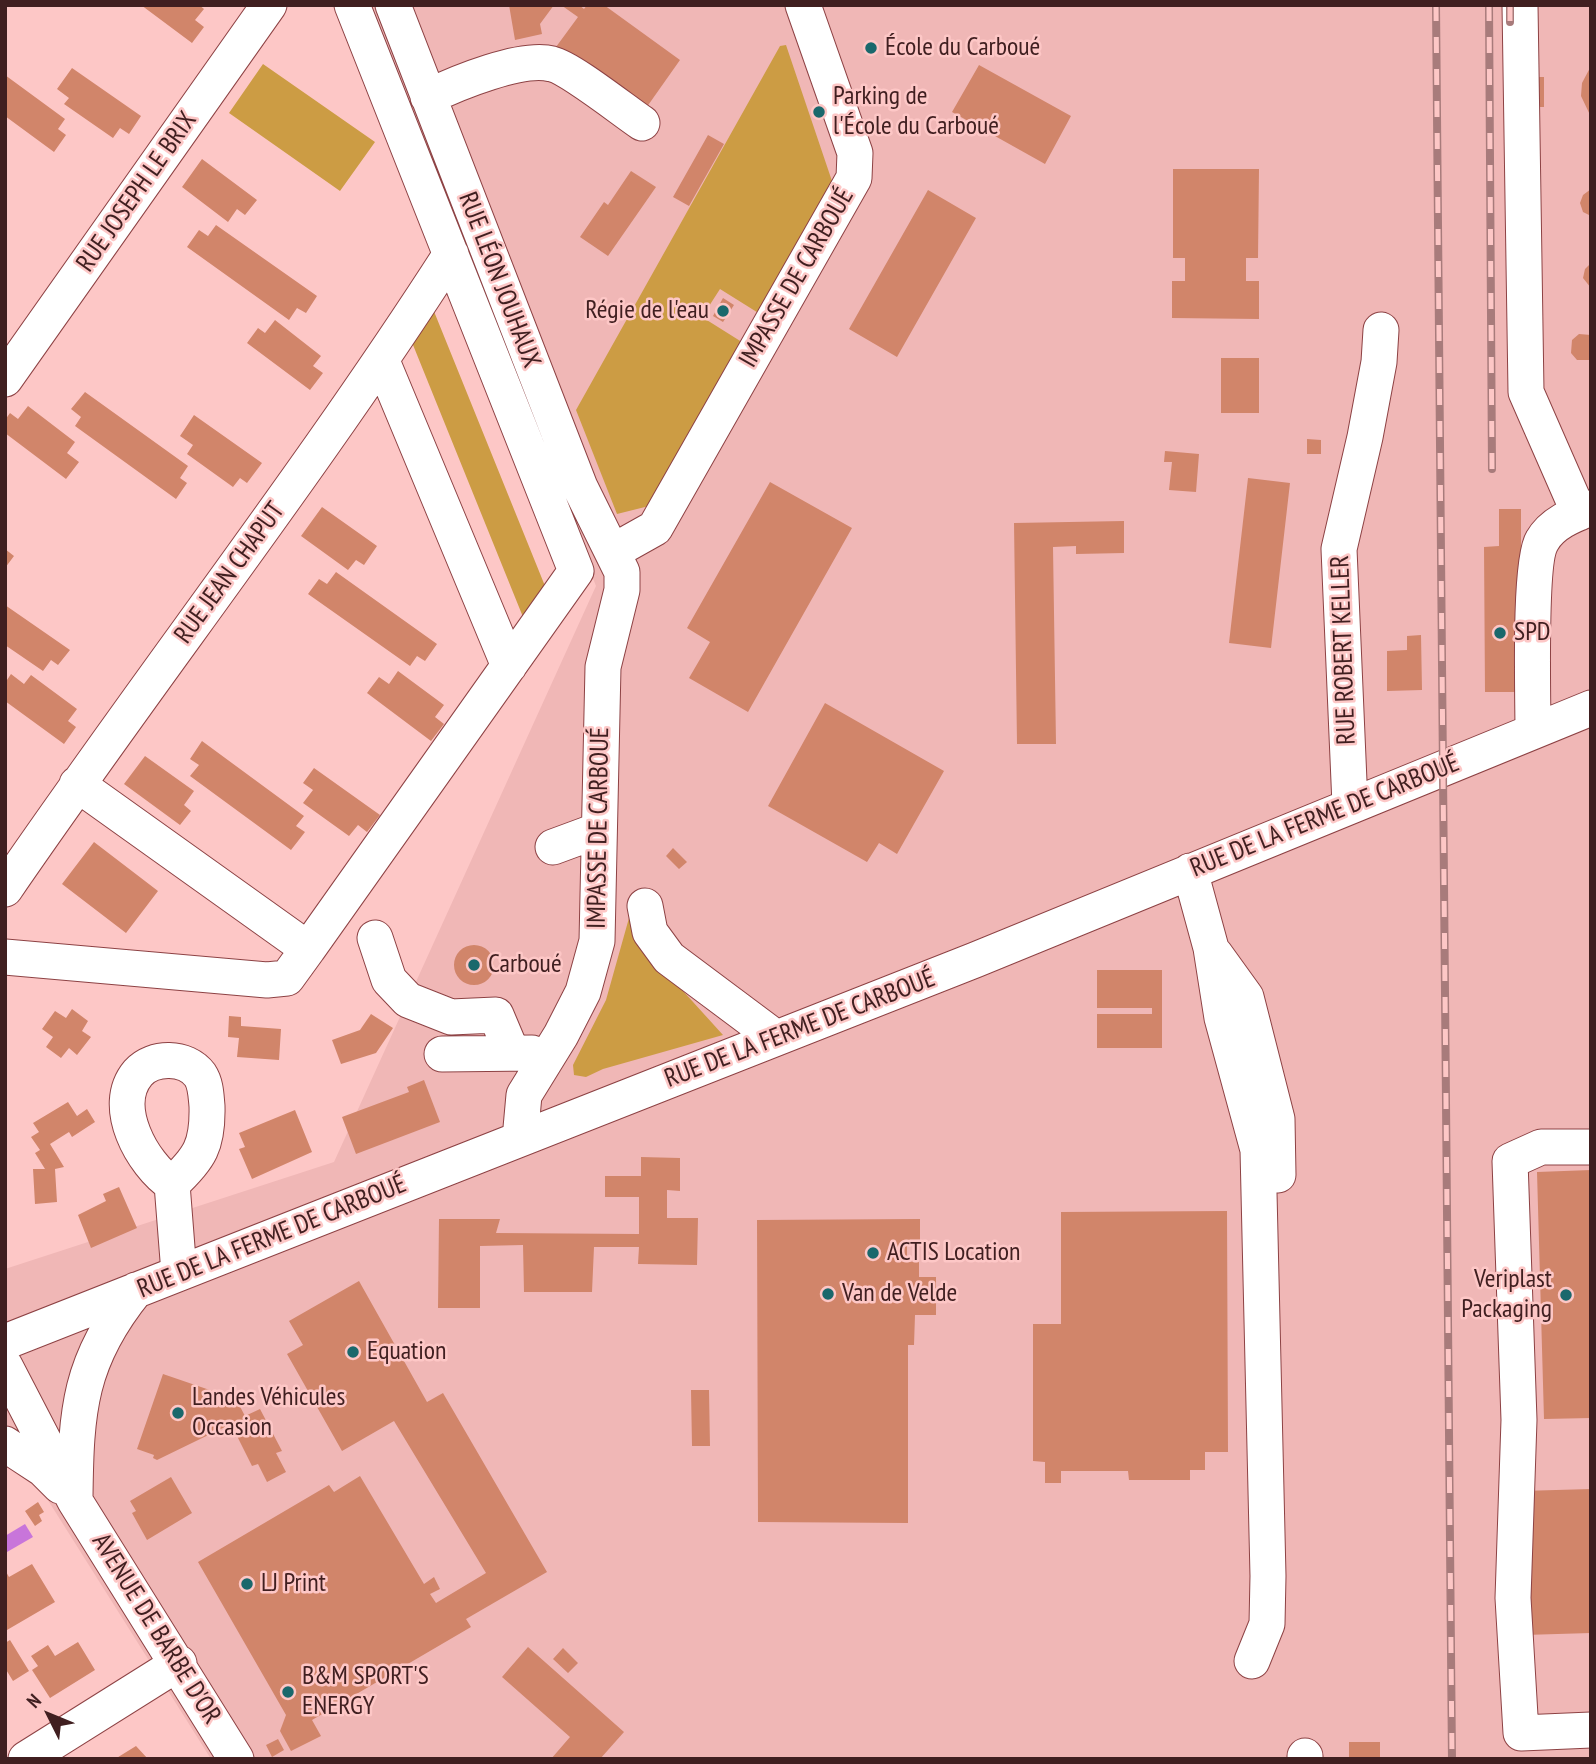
<!DOCTYPE html>
<meta charset="utf-8">
<style>
body{margin:0}
#map{position:relative;width:1596px;height:1764px;overflow:hidden;background:#fdc7c6;font-family:"PT Sans Narrow",sans-serif}
canvas{display:block}
.frame{position:absolute;inset:0;border:7px solid #401f20;pointer-events:none}
.north{position:absolute;left:14px;top:1680px;width:70px;height:70px;-webkit-text-stroke:5px #fdc7c6;paint-order:stroke;rotate:313deg;font-size:19px;font-weight:700;line-height:28px;text-align:center;color:#401f20}
.north::after{content:'';display:block;margin:auto;width:24px;height:32px;background:#401f20;clip-path:polygon(50% 0,100% 100%,50% 72%,0 100%)}
</style>
<div id="map">
<canvas width="1596" height="1764"></canvas>
<div class="frame"></div>
<div class="north">N</div>
</div>
<script>
const c = document.querySelector('canvas').getContext('2d');
c.lineJoin = 'round';
function paint(path, color) { c.fillStyle = color; c.fill(path, 'evenodd'); }
function stroke(path, color, width, dash) { c.strokeStyle = color; c.lineWidth = width; c.lineCap = dash ? 'butt' : 'round'; c.setLineDash(dash || []); c.stroke(path); }
function label(font, color, halo, rows, align = 'center') {
  c.font = font + ' "PT Sans Narrow",sans-serif'; c.lineWidth = 5; c.setLineDash([]); c.textBaseline = 'middle'; c.strokeStyle = halo; c.fillStyle = color; for (const [text, x, y, turn = 0] of rows) {
    c.save(); c.translate(x, y); c.rotate((+turn || 0) * Math.PI / 180); c.textAlign = isNaN(turn) ? turn : align; if (halo) c.strokeText(text, 0, 0); c.fillText(text, 0, 0); c.restore();
  }
}
paint(new Path2D(`
 M 369,5 L 1591,5 L 1591,1759 L 211,1759 L 5,1432 L 5,1269 L 334,1162 L 596,586 Z`), '#f0b7b6');
paint(new Path2D(`
 M 786,45 L 834,187 L 760,314 L 720,289 L 702,317 L 745,344 L 649,506 L 617,514 L 576,410 L 780,46 Z
 M 263,64 L 375,142 L 340,191 L 229,113 Z
 M 431,304 L 545,586 L 523,617 L 409,335 Z
 M 629,918 L 654,959 L 723,1035 L 603,1069 L 586,1077 L 574,1075 L 573,1065 L 606,1000 Z`), '#cc9c44');
paint(new Path2D(`
 M 25,1524 L 33,1537 L 7,1552 L 5,1536 Z`), '#c875da');
paint(new Path2D(`
 M 141,5 L 199,5 L 204,9 L 195,20 L 204,27 L 192,43 Z
 M 509,5 L 554,5 L 540,24 L 542,34 L 515,40 Z
 M 561,5 L 579,5 L 584,9 L 587,5 L 604,5 L 680,60 L 644,111 L 556,47 L 578,17 Z
 M 979,65 L 1071,116 L 1045,164 L 952,112 Z
 M 1591,66 L 1591,117 L 1581,96 L 1582,83 Z
 M 72,68 L 141,116 L 129,134 L 120,128 L 113,138 L 64,104 L 69,98 L 57,89 Z
 M 5,75 L 65,119 L 58,129 L 66,135 L 54,152 L 5,116 Z
 M 1531,77 L 1544,77 L 1544,107 L 1531,107 Z
 M 708,135 L 724,144 L 689,206 L 673,197 Z
 M 202,159 L 257,200 L 245,215 L 237,209 L 228,222 L 182,187 Z
 M 1173,169 L 1259,169 L 1258,258 L 1246,258 L 1246,281 L 1259,281 L 1259,319 L 1172,318 L 1172,281 L 1185,281 L 1185,258 L 1173,258 Z
 M 631,171 L 656,187 L 608,256 L 580,237 L 604,202 L 608,205 Z
 M 1591,189 L 1591,216 L 1583,212 L 1580,203 L 1583,195 Z
 M 928,190 L 976,218 L 897,357 L 849,329 Z
 M 216,225 L 317,296 L 306,313 L 297,308 L 289,320 L 187,247 L 199,230 L 208,236 Z
 M 1591,263 L 1591,288 L 1583,278 L 1585,269 Z
 M 723,298 L 734,305 L 723,322 L 713,316 Z
 M 275,320 L 321,356 L 313,366 L 323,373 L 310,390 L 247,343 L 258,328 L 265,333 Z
 M 1579,334 L 1591,335 L 1591,360 L 1577,360 L 1571,353 L 1572,340 Z
 M 1221,358 L 1259,358 L 1259,413 L 1221,413 Z
 M 85,392 L 188,466 L 180,478 L 187,483 L 176,499 L 75,426 L 81,417 L 71,409 Z
 M 28,406 L 75,442 L 67,453 L 79,462 L 66,479 L 5,433 L 5,420 L 10,413 L 18,419 Z
 M 194,415 L 262,463 L 247,483 L 240,478 L 233,487 L 187,454 L 193,445 L 180,436 Z
 M 1307,439 L 1321,440 L 1321,454 L 1307,454 Z
 M 1165,451 L 1199,454 L 1196,492 L 1169,490 L 1172,462 L 1164,462 Z
 M 1248,478 L 1290,483 L 1271,648 L 1229,643 Z
 M 770,482 L 852,528 L 748,712 L 689,678 L 710,642 L 687,628 Z
 M 322,507 L 377,546 L 364,565 L 356,560 L 348,570 L 301,536 Z
 M 1499,509 L 1521,509 L 1521,692 L 1485,692 L 1484,547 L 1499,546 Z
 M 1124,521 L 1124,553 L 1076,554 L 1076,546 L 1053,547 L 1056,744 L 1017,744 L 1014,523 Z
 M 5,549 L 14,556 L 5,568 Z
 M 336,572 L 437,644 L 425,661 L 417,656 L 410,666 L 308,594 L 319,579 L 327,584 Z
 M 5,605 L 70,650 L 58,665 L 51,660 L 43,671 L 5,645 Z
 M 1421,635 L 1422,690 L 1387,691 L 1387,651 L 1407,650 L 1407,636 Z
 M 398,671 L 444,705 L 435,717 L 444,724 L 431,741 L 367,693 L 379,677 L 389,684 Z
 M 11,674 L 24,684 L 31,675 L 77,709 L 68,721 L 76,727 L 64,744 L 5,701 L 5,683 Z
 M 825,703 L 944,771 L 897,854 L 879,843 L 867,862 L 768,806 Z
 M 202,741 L 304,816 L 296,826 L 305,832 L 291,850 L 190,776 L 199,765 L 190,759 Z
 M 145,756 L 194,791 L 184,805 L 191,811 L 180,825 L 124,784 Z
 M 314,768 L 380,815 L 367,832 L 358,825 L 349,836 L 303,803 L 313,790 L 303,783 Z
 M 94,842 L 158,891 L 126,933 L 62,884 Z
 M 673,848 L 687,862 L 679,869 L 666,856 Z
 M454 965a20 20 0 1 1 40 0a20 20 0 1 1-40 0Z
 M 1097,970 L 1162,970 L 1162,1048 L 1097,1048 L 1097,1014 L 1152,1014 L 1152,1008 L 1097,1008 Z
 M 72,1009 L 88,1021 L 82,1031 L 91,1037 L 77,1055 L 69,1048 L 61,1058 L 46,1047 L 53,1037 L 42,1029 L 55,1011 L 66,1018 Z
 M 371,1014 L 393,1028 L 376,1053 L 341,1064 L 332,1040 L 360,1030 Z
 M 229,1016 L 241,1017 L 241,1026 L 281,1029 L 279,1060 L 237,1057 L 239,1038 L 228,1037 Z
 M 424,1080 L 440,1122 L 356,1154 L 342,1117 L 409,1092 L 407,1087 Z
 M 68,1102 L 77,1116 L 87,1109 L 95,1122 L 72,1137 L 69,1132 L 50,1144 L 64,1167 L 55,1169 L 57,1202 L 35,1204 L 33,1169 L 45,1169 L 35,1153 L 40,1150 L 31,1137 L 39,1132 L 33,1123 Z
 M 295,1110 L 312,1152 L 252,1179 L 239,1149 L 245,1147 L 239,1133 Z
 M 641,1157 L 680,1158 L 680,1191 L 667,1190 L 667,1218 L 698,1218 L 697,1265 L 638,1264 L 639,1247 L 594,1247 L 592,1292 L 524,1292 L 523,1245 L 480,1246 L 480,1308 L 438,1308 L 439,1219 L 500,1219 L 496,1233 L 639,1234 L 639,1197 L 605,1197 L 605,1176 L 641,1176 Z
 M 1591,1170 L 1591,1418 L 1544,1419 L 1537,1172 Z
 M 119,1187 L 137,1228 L 91,1248 L 78,1215 L 106,1201 L 103,1194 Z
 M 1227,1211 L 1228,1452 L 1205,1452 L 1205,1470 L 1190,1470 L 1190,1480 L 1129,1480 L 1128,1471 L 1061,1471 L 1061,1483 L 1045,1483 L 1045,1462 L 1033,1461 L 1033,1324 L 1061,1324 L 1061,1212 Z
 M 920,1219 L 920,1243 L 907,1243 L 907,1262 L 919,1261 L 919,1277 L 936,1277 L 936,1315 L 915,1315 L 914,1345 L 908,1345 L 908,1523 L 758,1522 L 757,1220 Z
 M 359,1281 L 427,1402 L 443,1393 L 547,1572 L 466,1619 L 471,1627 L 312,1720 L 321,1736 L 291,1751 L 280,1731 L 286,1715 L 198,1562 L 329,1485 L 334,1492 L 360,1476 L 424,1584 L 434,1577 L 440,1589 L 430,1594 L 436,1603 L 486,1573 L 394,1421 L 342,1451 L 287,1354 L 303,1345 L 289,1321 Z
 M 163,1374 L 236,1399 L 245,1416 L 260,1409 L 282,1451 L 276,1453 L 286,1472 L 267,1482 L 258,1464 L 252,1466 L 231,1424 L 157,1460 L 153,1458 L 154,1455 L 137,1449 Z
 M 691,1390 L 709,1390 L 710,1446 L 692,1446 Z
 M 171,1477 L 192,1513 L 147,1540 L 132,1513 L 136,1511 L 130,1501 Z
 M 1591,1489 L 1591,1633 L 1524,1635 L 1521,1491 Z
 M 38,1502 L 44,1512 L 39,1515 L 42,1521 L 35,1526 L 25,1511 Z
 M 32,1564 L 55,1602 L 7,1630 L 5,1570 L 9,1577 Z
 M 10,1640 L 29,1671 L 13,1681 L 5,1668 L 5,1643 Z
 M 78,1642 L 95,1670 L 50,1698 L 32,1670 L 38,1666 L 31,1656 L 48,1645 L 55,1656 Z
 M 528,1647 L 624,1732 L 600,1759 L 551,1759 L 570,1737 L 502,1677 Z
 M 563,1648 L 578,1663 L 568,1673 L 553,1659 Z
 M 278,1739 L 284,1750 L 272,1757 L 266,1745 Z
 M 1349,1742 L 1380,1742 L 1380,1759 L 1349,1759 Z
 M 136,1746 L 148,1759 L 115,1759 Z`), '#d1856a');
const minor = new Path2D(`
 M 393,5 L 580,487 L 622,572 L 622,590 L 603,667 L 597,941 L 583,992 L 561,1035 L 524,1095 L 520,1139
 M 1520,5 L 1526,392 L 1579,513
 M 428,97 C 457,83 522,56 552,64 C 570,68 624,111 642,123
 M 382,361 L 509,666
 M 5,379 L 269,5
 M 614,551 L 655,528 L 854,178 L 855,153 L 803,5
 M 1533,731 C 1533,698 1529,562 1542,541 C 1552,523 1573,515 1591,508
 M 77,784 L 308,949 L 576,571 L 352,5
 M 1350,805 L 1339,549 L 1365,437 L 1379,362 L 1381,330
 M 553,847 L 599,830
 M 1190,871 L 1211,948 L 1222,1018 L 1258,1150 L 1268,1576 L 1267,1624 L 1252,1661
 M 5,889 C 151,676 311,472 451,254
 M 645,906 L 650,932 L 669,958 L 776,1038
 M 375,938 L 389,980 L 408,1000 L 451,1017 L 496,1015 L 512,1053
 M 1215,954 L 1246,997 L 1277,1119 L 1278,1175
 M 5,957 L 267,980 L 287,978 L 308,949
 M 442,1054 L 532,1053
 M 1591,1147 L 1541,1147 L 1510,1161 L 1519,1420 L 1513,1598 L 1521,1733 L 1591,1730
 M 172,1184 C 200,1158 208,1145 207,1106 C 206,1096 206,1084 200,1075 C 186,1056 153,1056 138,1073 C 110,1106 142,1164 172,1184 L 179,1273
 M 5,1342 L 975,960 L 1591,708
 M 5,1366 L 75,1501 L 236,1759
 M 5,1444 L 43,1469 L 60,1486
 M 75,1497 C 76,1411 79,1360 136,1290
 M 26,1759 L 179,1663
 M 1305,1759 L 1305,1756`);
stroke(minor, '#8d4244', 37);
stroke(minor, '#fff', 35);
const rail = new Path2D(`
 M 1436,5 L 1452,1759
 M 1489,5 L 1492,469
 M 1510,5 L 1510,22`);
stroke(rail, '#a87b7b', 8);
stroke(rail, '#fdc7c6', 5, [16]);
for (const [x, y, r, color] of [
 [871,48,7,"#1a686c"],
 [819,112,7,"#1a686c"],
 [723,311,7,"#1a686c"],
 [1500,633,7,"#1a686c"],
 [474,965,7,"#1a686c"],
 [873,1253,7,"#1a686c"],
 [828,1294,7,"#1a686c"],
 [1566,1295,7,"#1a686c"],
 [353,1352,7,"#1a686c"],
 [178,1413,7,"#1a686c"],
 [247,1584,7,"#1a686c"],
 [288,1692,7,"#1a686c"]
]) { const dot = new Path2D(); dot.arc(x, y, r, 0, 2 * Math.PI); c.fillStyle = color; c.fill(dot); stroke(dot, '#fdc7c6', 2.5); }
label('26px', '#401f20', '#fdc7c6', [
 ["École du Carboué",885,48],
 ["Parking de",833,97],
 ["l'École du Carboué",833,127],
 ["Régie de l'eau",709,311,"right"],
 ["SPD",1514,633],
 ["Carboué",488,965],
 ["ACTIS Location",887,1253],
 ["Veriplast",1552,1280,"right"],
 ["Packaging",1552,1310,"right"],
 ["Van de Velde",842,1294],
 ["Equation",367,1352],
 ["Landes Véhicules",192,1398],
 ["Occasion",192,1428],
 ["LJ Print",261,1584],
 ["B&M SPORT'S",302,1677],
 ["ENERGY",302,1707]
], 'left');
label('26px', '#401f20', '#fdc7c6', [
 ["RUE JOSEPH LE BRIX",137,192,-55],
 ["IMPASSE DE CARBOUÉ",797,278,-60],
 ["RUE LÉON JOUHAUX",499,280,69],
 ["RUE JEAN CHAPUT",230,573,-54],
 ["RUE ROBERT KELLER",1344,650,-92],
 ["RUE DE LA FERME DE CARBOUÉ",1325,816,-22],
 ["IMPASSE DE CARBOUÉ",599,828,-89],
 ["RUE DE LA FERME DE CARBOUÉ",800,1029,-21],
 ["RUE DE LA FERME DE CARBOUÉ",272,1237,-22],
 ["AVENUE DE BARBE D'OR",156,1629,58]
]);
</script>
